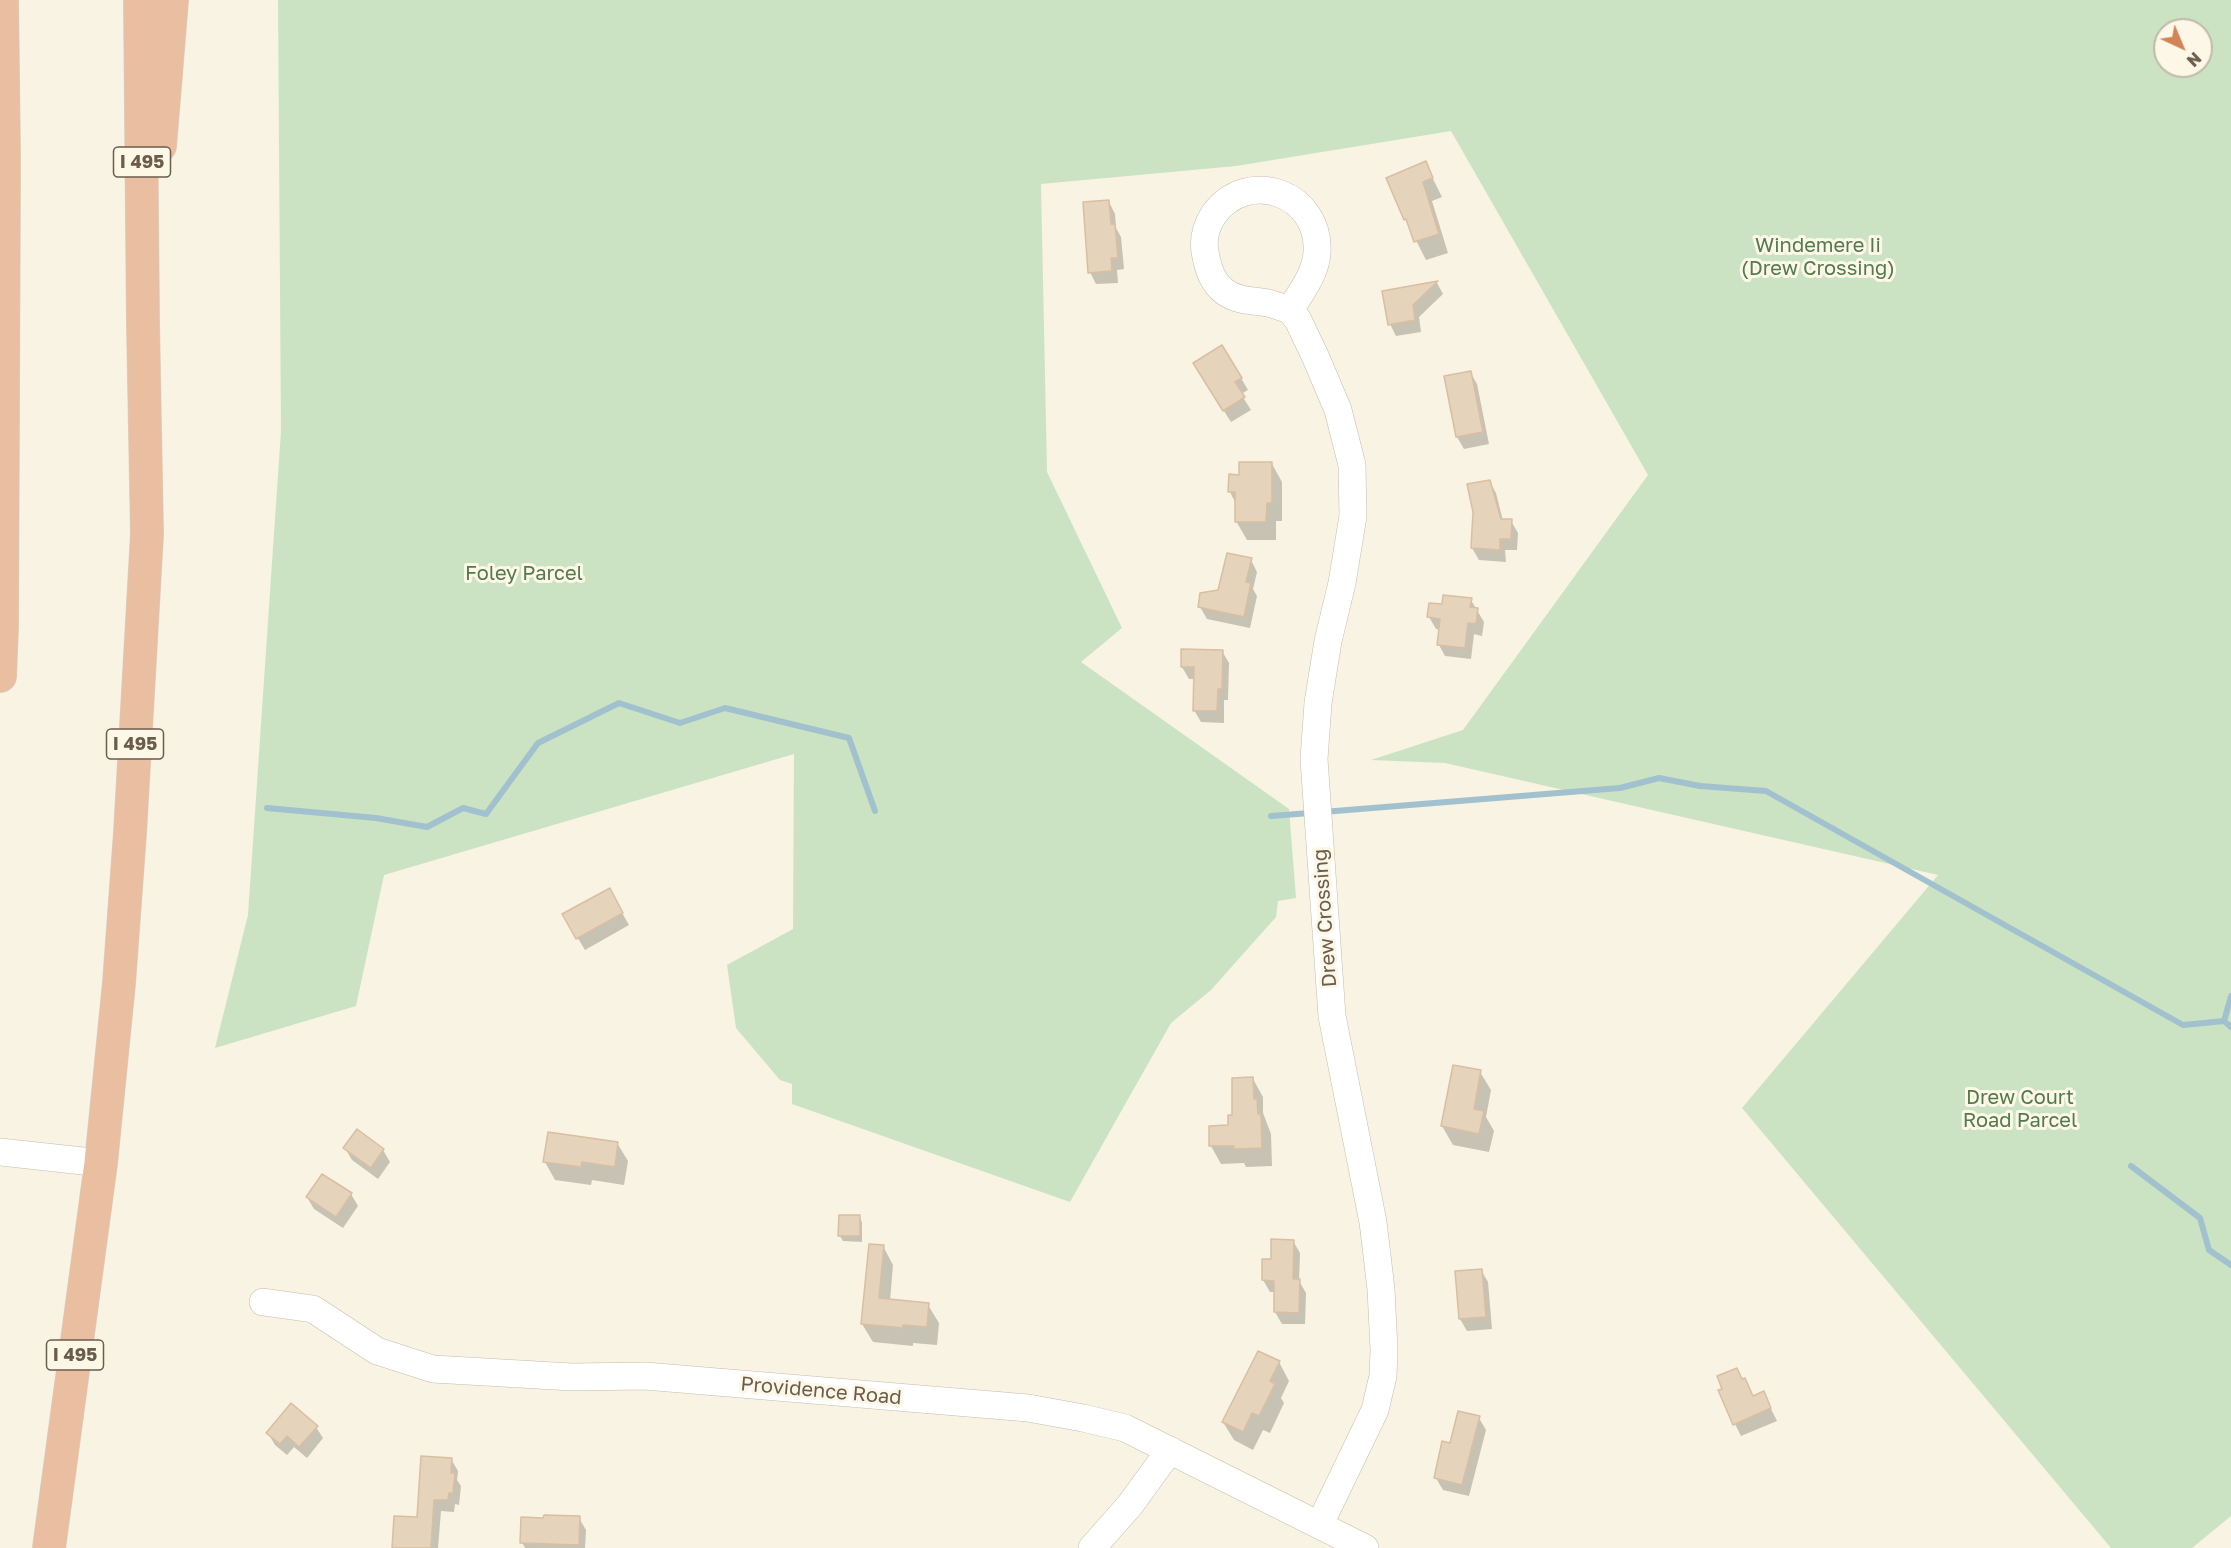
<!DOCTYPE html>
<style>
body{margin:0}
#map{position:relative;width:2231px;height:1548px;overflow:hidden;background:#f8f3e2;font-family:"Golos Text",sans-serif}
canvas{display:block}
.north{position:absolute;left:2153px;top:18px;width:60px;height:60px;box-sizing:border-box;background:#fcf7e7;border:2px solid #c2b9a9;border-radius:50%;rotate:136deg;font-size:16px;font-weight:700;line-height:24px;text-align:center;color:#6c5c4c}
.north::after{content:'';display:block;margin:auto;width:21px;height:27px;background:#d28457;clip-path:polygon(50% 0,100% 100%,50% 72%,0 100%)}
</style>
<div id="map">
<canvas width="2231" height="1548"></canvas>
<div class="north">N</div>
</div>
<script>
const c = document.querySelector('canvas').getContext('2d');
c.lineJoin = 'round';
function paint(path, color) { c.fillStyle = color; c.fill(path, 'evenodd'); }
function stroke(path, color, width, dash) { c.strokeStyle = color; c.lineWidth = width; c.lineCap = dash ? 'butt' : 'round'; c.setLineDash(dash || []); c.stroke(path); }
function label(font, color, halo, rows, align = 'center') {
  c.font = font + ' "Golos Text",sans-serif'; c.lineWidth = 6; c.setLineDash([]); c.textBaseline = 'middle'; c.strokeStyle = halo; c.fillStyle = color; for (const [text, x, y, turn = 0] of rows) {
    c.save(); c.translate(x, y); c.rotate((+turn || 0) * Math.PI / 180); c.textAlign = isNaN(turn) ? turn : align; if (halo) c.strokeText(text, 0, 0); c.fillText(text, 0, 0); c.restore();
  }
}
paint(new Path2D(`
 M 278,0 L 2231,0 L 2231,1516 L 2192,1548 L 2111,1548 L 1742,1108 L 1938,875 L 1445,763 L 1371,760 L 1463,730 L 1648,475 L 1451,131 L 1236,166 L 1041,184 L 1047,472 L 1122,628 L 1081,662 L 1289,809 L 1296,898 L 1278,901 L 1276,917 L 1211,990 L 1171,1023 L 1070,1202 L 792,1104 L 792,1084 L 780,1080 L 736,1028 L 727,965 L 793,929 L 794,754 L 384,875 L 356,1006 L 215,1048 L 248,915 L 281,431 ZM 2165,30 L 2201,30 L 2201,66 L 2165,66 Z`), '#cbe3c3');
paint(new Path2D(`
 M 1425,163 L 1442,197 L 1432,201 L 1448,253 L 1426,260 L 1405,219 Z
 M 1109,202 L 1115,214 L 1116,228 L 1121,237 L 1124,269 L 1117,270 L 1118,283 L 1096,284 L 1090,272 Z
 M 1437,283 L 1443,294 L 1419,317 L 1421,332 L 1396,336 L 1390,324 L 1384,292 Z
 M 1470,372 L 1477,384 L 1489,444 L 1464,449 L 1457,437 Z
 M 1201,375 L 1241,378 L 1248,390 L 1241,394 L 1251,410 L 1231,422 Z
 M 1272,464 L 1282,482 L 1282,521 L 1276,521 L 1276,540 L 1247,540 L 1236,521 L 1236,504 L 1230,492 Z
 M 1489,481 L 1496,493 L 1503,521 L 1511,521 L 1518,533 L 1517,550 L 1505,550 L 1506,562 L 1479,560 L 1472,548 Z
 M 1251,560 L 1257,572 L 1253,589 L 1257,596 L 1250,628 L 1207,619 L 1200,607 L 1219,592 Z
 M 1471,600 L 1484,622 L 1482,636 L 1474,634 L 1471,659 L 1445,656 L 1439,645 L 1440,630 L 1436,629 L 1429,617 L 1443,606 Z
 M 1222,651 L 1229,663 L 1228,700 L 1224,700 L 1224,723 L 1201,722 L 1194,710 L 1195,679 L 1189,679 L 1182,667 Z
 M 609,890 L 629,925 L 585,950 L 564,915 Z
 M 1480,1072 L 1491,1090 L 1486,1117 L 1494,1131 L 1489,1152 L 1453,1145 L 1442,1126 Z
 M 1253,1079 L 1263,1097 L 1263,1113 L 1271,1134 L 1272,1166 L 1246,1167 L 1244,1163 L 1221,1164 L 1211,1146 L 1230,1127 Z
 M 617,1143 L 628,1161 L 624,1185 L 592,1180 L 591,1185 L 555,1180 L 545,1162 Z
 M 345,1148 L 383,1150 L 390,1162 L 378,1179 L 352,1160 Z
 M 351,1194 L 358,1206 L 343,1228 L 314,1209 L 307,1197 Z
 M 859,1217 L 862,1222 L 862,1242 L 843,1241 L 840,1236 Z
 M 1293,1241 L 1300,1253 L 1299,1281 L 1306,1293 L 1305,1324 L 1282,1324 L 1275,1312 L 1276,1292 L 1270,1292 L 1263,1280 L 1272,1261 Z
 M 883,1246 L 893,1265 L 890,1301 L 928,1305 L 939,1323 L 937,1345 L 913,1343 L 913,1346 L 873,1342 L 862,1324 Z
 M 1481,1270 L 1488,1282 L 1492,1329 L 1467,1331 L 1460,1319 Z
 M 1279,1362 L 1289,1381 L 1281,1398 L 1284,1403 L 1270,1433 L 1263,1430 L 1253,1450 L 1234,1440 L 1223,1422 Z
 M 1737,1370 L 1754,1397 L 1763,1393 L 1777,1421 L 1741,1436 L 1735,1424 Z
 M 1479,1418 L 1486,1430 L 1469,1496 L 1443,1490 L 1436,1478 L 1451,1445 Z
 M 316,1427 L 323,1438 L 307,1458 L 294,1447 L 287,1455 L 275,1445 L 268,1433 Z
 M 451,1459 L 458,1471 L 457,1480 L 461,1486 L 459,1505 L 455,1504 L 454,1512 L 441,1511 L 438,1548 L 394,1548 L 418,1518 Z
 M 579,1518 L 586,1530 L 585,1548 L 525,1548 L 522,1542 Z`), '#0003');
stroke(new Path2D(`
 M 267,808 L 376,818 L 427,827 L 463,808 L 486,814 L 538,743 L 619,703 L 680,723 L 725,708 L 849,738 L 875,811
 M 1323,812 L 1620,788 L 1659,778 L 1700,786 L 1766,791 L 2183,1025 L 2224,1021 L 2231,1027
 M 1271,816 L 1310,813
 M 2224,1021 L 2231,996
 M 2131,1166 L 2200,1218 L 2209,1250 L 2231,1265`), '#a1c1ce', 6);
const building = new Path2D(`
 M 1426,161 L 1433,178 L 1423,182 L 1439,234 L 1414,242 L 1406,219 L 1404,220 L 1386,178 Z
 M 1109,200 L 1111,224 L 1115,224 L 1118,258 L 1111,258 L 1112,271 L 1088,273 L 1083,202 Z
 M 1438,281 L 1413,305 L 1415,320 L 1388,325 L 1382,291 Z
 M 1222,345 L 1242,378 L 1235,382 L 1245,397 L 1223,411 L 1193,363 Z
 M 1471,371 L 1483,432 L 1456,437 L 1444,376 Z
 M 1239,462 L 1272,462 L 1272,503 L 1267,503 L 1266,522 L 1235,522 L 1235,492 L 1228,492 L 1229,474 L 1239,475 Z
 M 1490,480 L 1501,519 L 1512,519 L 1511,539 L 1500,539 L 1500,550 L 1471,548 L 1473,512 L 1467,484 Z
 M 1227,553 L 1252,558 L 1246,582 L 1251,583 L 1244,617 L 1198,607 L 1200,593 L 1218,590 Z
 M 1443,595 L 1472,598 L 1470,607 L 1478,608 L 1476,624 L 1468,623 L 1465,648 L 1437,645 L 1440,619 L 1427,617 L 1429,603 L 1442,604 Z
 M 1181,649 L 1223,650 L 1222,689 L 1218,689 L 1217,711 L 1193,711 L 1194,667 L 1181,667 Z
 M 610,888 L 623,913 L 576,939 L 562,914 Z
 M 1453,1065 L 1481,1070 L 1474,1109 L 1484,1111 L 1479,1134 L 1441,1126 Z
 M 1253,1077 L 1254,1099 L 1257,1099 L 1258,1114 L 1261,1114 L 1262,1148 L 1234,1149 L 1234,1146 L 1209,1146 L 1209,1126 L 1228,1125 L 1228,1115 L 1232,1115 L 1232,1078 Z
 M 357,1129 L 384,1149 L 371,1168 L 343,1148 Z
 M 548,1132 L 618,1142 L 615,1167 L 582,1162 L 581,1167 L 543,1162 Z
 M 322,1174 L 352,1193 L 336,1217 L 306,1197 Z
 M 839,1215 L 860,1215 L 860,1236 L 838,1236 Z
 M 1271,1239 L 1294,1240 L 1293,1279 L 1300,1279 L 1299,1313 L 1274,1312 L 1274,1281 L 1262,1280 L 1262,1259 L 1271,1259 Z
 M 869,1244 L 884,1245 L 879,1298 L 929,1303 L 927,1327 L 903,1325 L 903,1328 L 861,1324 Z
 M 1482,1269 L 1486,1317 L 1459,1319 L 1455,1271 Z
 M 1258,1351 L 1280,1361 L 1270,1381 L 1275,1384 L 1259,1416 L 1252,1413 L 1243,1432 L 1222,1422 Z
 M 1737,1368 L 1742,1379 L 1745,1378 L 1753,1396 L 1764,1391 L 1771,1408 L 1733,1425 L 1718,1390 L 1722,1389 L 1717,1376 Z
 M 291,1403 L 318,1426 L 299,1447 L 287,1436 L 280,1444 L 266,1433 Z
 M 1458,1411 L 1480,1416 L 1462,1485 L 1434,1478 L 1442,1441 L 1450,1443 Z
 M 421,1456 L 452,1458 L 451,1473 L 455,1473 L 453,1493 L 449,1493 L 448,1500 L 434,1500 L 431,1548 L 392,1548 L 394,1516 L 417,1517 Z
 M 544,1515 L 580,1516 L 579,1545 L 520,1543 L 521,1517 L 543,1518 Z`);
paint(building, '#e6d3bb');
stroke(building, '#dabea0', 1.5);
const minor = new Path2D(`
 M 1290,310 C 1283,308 1276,305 1268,303 C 1252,300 1240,302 1225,292 C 1213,283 1209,271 1206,257 C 1202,241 1205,228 1214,214 C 1249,167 1321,194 1317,253 C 1316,273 1300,294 1290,310 L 1298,320 L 1316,358 L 1338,410 L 1352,465 L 1353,516 L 1342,583 L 1328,641 L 1318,703 L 1314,759 L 1332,1016 L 1373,1222 L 1381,1289 L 1384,1350 L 1383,1376 L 1375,1410 L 1320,1524
 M 0,1152 L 101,1163
 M 263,1302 L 313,1309 L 377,1351 L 433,1369 L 572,1377 L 645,1376 L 1028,1408 L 1083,1418 L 1125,1428 L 1365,1548
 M 1092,1548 L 1130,1505 L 1170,1450`);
const highway = new Path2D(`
 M 160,146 L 172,0
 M 0,676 L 2,626 L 4,158 L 2,0
 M 49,1548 L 101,1163 L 119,983 L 130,833 L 147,534 L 143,324 L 140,0`);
stroke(minor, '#c7bbab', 28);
stroke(highway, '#d9d5d0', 34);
stroke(minor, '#fff', 27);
stroke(highway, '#eabea1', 33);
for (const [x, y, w] of [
 [142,162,57],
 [135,744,57],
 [75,1355,57]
]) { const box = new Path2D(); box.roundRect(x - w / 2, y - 15, w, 30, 4.5); c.fillStyle = '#fcf7e7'; c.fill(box); stroke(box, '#6c5c4c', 1.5); }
label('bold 18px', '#6c5c4c', null, [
 ["I 495",142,162],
 ["I 495",135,744],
 ["I 495",75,1355]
]);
label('20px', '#537b4c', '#fcf7e7', [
 ["Windemere Ii",1818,246],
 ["(Drew Crossing)",1818,269],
 ["Foley Parcel",524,574],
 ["Drew Court",2020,1098],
 ["Road Parcel",2020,1121]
]);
label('20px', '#6c5c4c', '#fcf7e7', [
 ["Drew Crossing",1325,918,-94],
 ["Providence Road",821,1391,5]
]);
</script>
